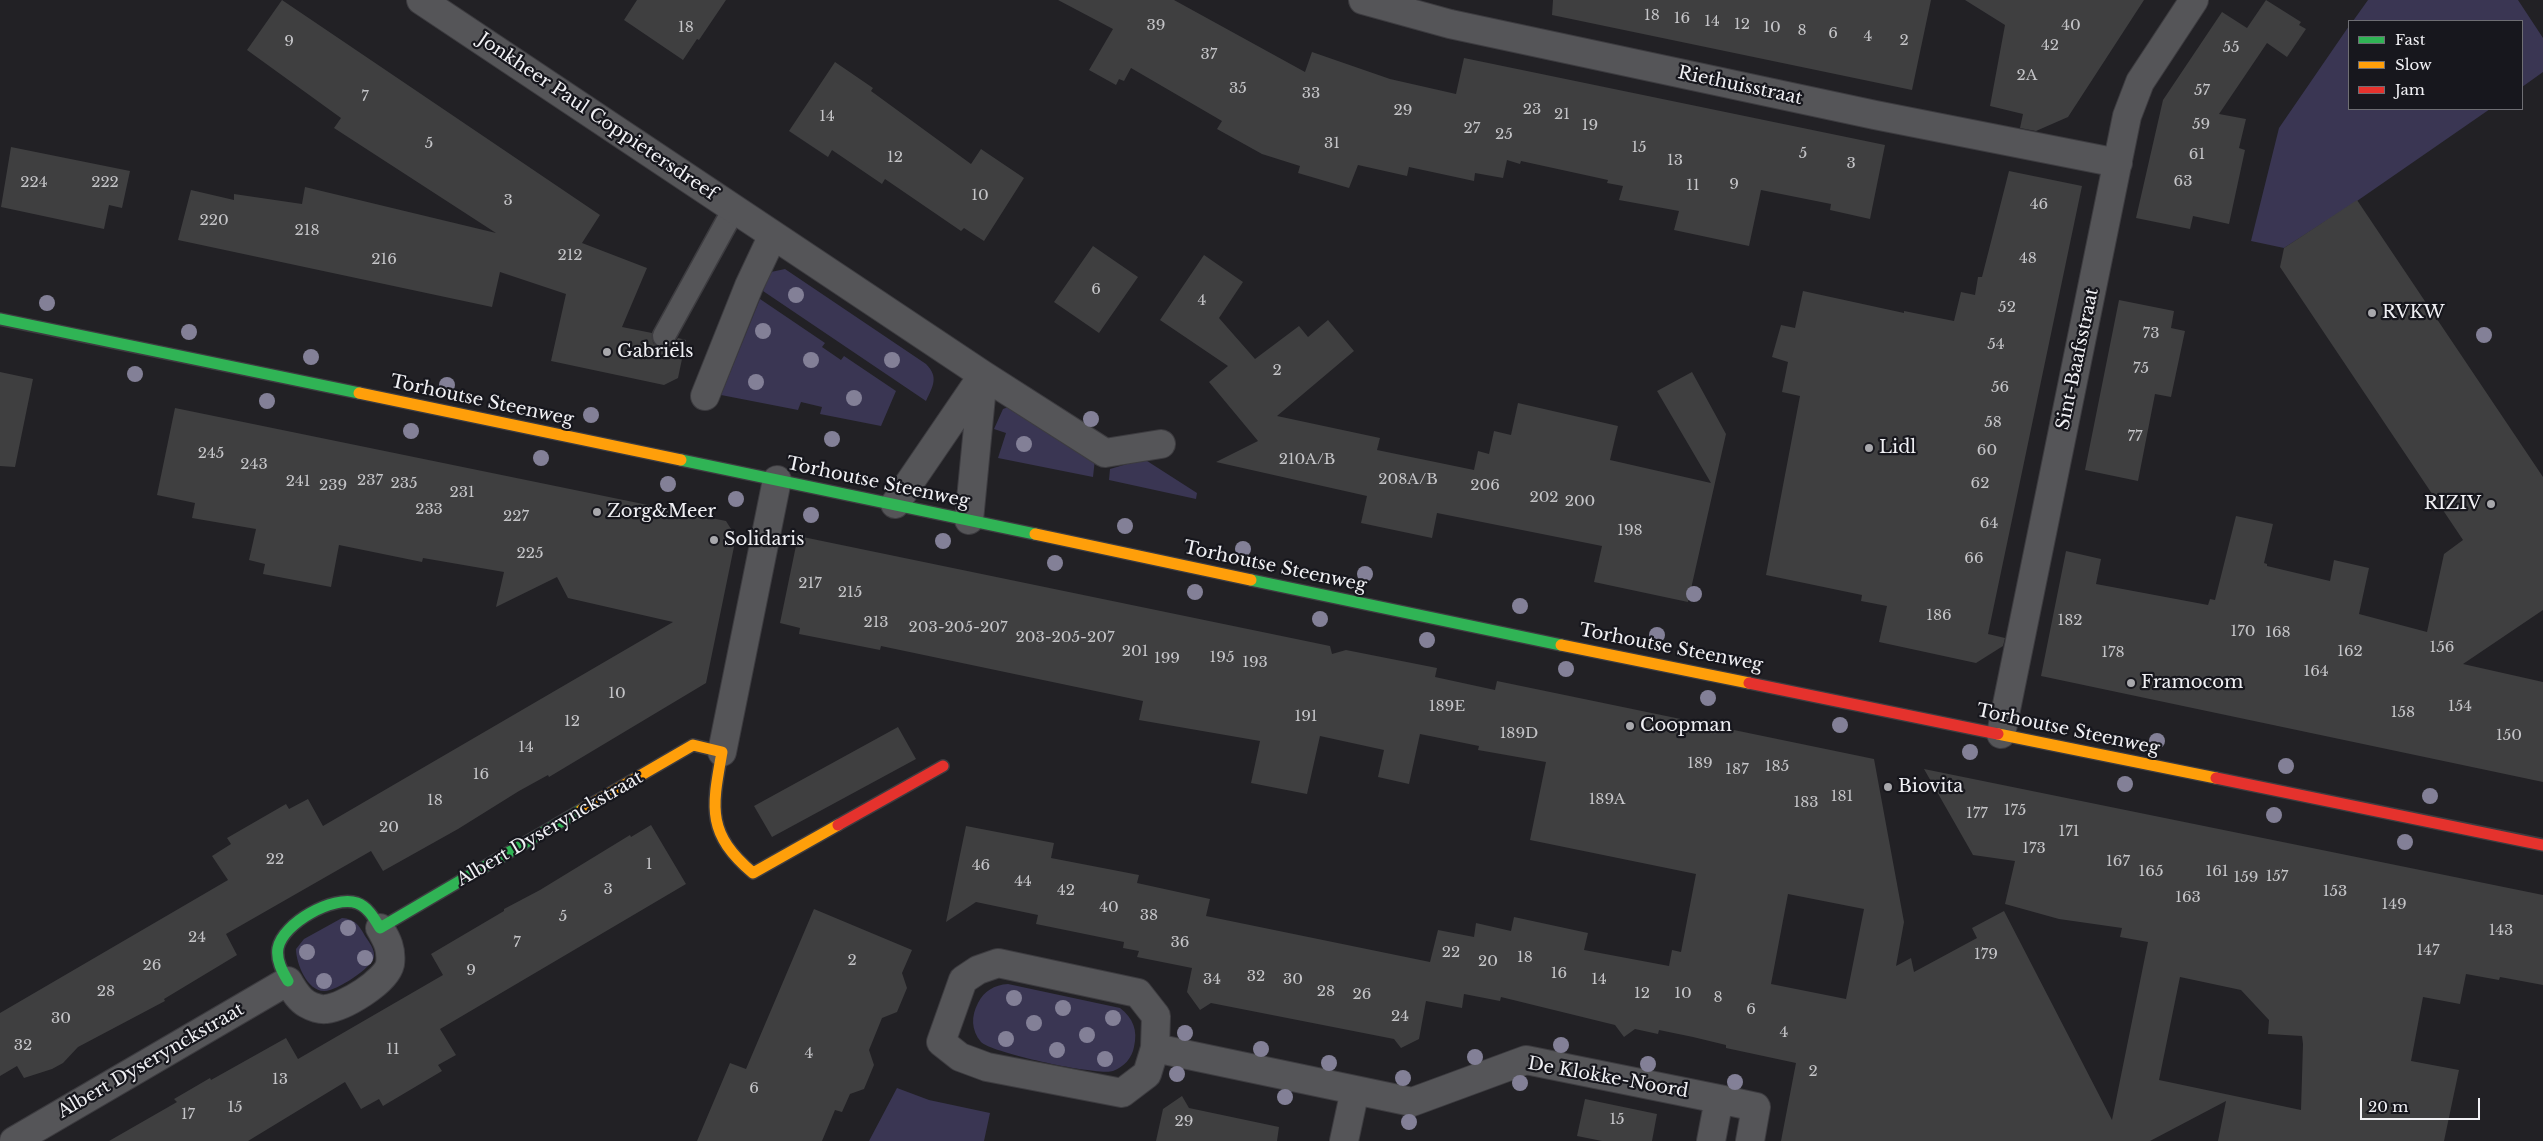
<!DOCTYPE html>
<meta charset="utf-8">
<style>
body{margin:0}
#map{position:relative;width:2543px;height:1141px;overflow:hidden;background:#222125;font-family:"Libre Baskerville",serif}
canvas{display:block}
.legend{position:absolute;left:2348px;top:20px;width:175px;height:90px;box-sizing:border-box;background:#17171d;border:1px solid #6e6e73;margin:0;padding:6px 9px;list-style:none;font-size:15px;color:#f0f0f4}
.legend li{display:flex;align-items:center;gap:10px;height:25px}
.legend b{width:25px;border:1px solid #6e6e73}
.scale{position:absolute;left:2360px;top:1098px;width:120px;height:22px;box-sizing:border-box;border:2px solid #f0f0f4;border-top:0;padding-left:6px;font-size:15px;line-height:18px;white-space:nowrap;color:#f0f0f4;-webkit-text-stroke:4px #17171d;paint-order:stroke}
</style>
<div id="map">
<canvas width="2543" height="1141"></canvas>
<ul class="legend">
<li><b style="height:6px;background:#30b455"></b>Fast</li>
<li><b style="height:6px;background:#ff9f0a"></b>Slow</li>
<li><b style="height:6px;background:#e5322d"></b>Jam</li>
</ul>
<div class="scale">20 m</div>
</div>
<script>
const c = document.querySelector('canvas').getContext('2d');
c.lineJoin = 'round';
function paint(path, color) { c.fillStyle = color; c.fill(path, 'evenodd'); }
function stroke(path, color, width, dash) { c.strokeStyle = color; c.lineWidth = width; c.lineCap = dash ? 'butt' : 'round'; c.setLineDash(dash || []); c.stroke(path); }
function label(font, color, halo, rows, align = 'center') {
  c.font = font + ' "Libre Baskerville",serif'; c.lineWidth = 4.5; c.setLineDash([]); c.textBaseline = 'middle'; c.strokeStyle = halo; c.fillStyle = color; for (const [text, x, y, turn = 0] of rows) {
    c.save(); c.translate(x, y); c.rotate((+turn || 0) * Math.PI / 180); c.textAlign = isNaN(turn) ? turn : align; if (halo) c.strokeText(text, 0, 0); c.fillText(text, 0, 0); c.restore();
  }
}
paint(new Path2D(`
 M 2368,0 L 2518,0 L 2543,38 L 2543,72 L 2522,87 L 2522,21 L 2353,21 Z
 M 2349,26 L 2349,109 L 2490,109 L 2357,201 L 2284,248 L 2251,241 L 2279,128 Z
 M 785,269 L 926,364 C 939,377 933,386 926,401 L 763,291 L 771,272 Z
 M 760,299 L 825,343 L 822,347 L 841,360 L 844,356 L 896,391 L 881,426 L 820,414 L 822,407 L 801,402 L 798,410 L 721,395 Z
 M 1011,406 L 1095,459 L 1093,477 L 998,458 L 1006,433 L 994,429 L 1003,409 Z
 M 1144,459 L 1197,493 L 1196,499 L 1109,480 L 1110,469 Z
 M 342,918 C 355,919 359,925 365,936 C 369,942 375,949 374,957 C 372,968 335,992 324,991 C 307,991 296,963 296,949 L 304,939 Z
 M 1008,984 L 1120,1008 C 1133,1018 1138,1030 1134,1047 C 1132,1058 1124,1067 1113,1071 C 1098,1076 992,1053 981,1042 C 971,1030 971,1016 978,1003 C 984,991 994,985 1008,984 Z
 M 897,1088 L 929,1100 L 990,1113 L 984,1141 L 869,1141 Z`), '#3a3653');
paint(new Path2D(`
 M 282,0 L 600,215 L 582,243 L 647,268 L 622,327 L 652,333 L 653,343 L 664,349 L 671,347 L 678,338 L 686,340 L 678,378 L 664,385 L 551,361 L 566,294 L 500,272 L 492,307 L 178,240 L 191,190 L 234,200 L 234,194 L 302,204 L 305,187 L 496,233 L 334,128 L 341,118 L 247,50 Z
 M 637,0 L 726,0 L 699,40 L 697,39 L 683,60 L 624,20 Z
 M 1058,0 L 1174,0 L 1305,72 L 1312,52 L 1390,79 L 1456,94 L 1464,58 L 1885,145 L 1870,219 L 1830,210 L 1831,204 L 1761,190 L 1749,246 L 1674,230 L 1679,211 L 1619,200 L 1623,186 L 1607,183 L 1608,180 L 1521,161 L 1520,164 L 1507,160 L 1503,178 L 1475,173 L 1474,181 L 1409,167 L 1407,176 L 1358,165 L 1349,188 L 1298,173 L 1300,166 L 1262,154 L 1217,129 L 1222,121 L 1131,68 L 1124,81 L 1119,79 L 1116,85 L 1089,70 L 1113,29 Z
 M 1553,0 L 1931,0 L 1912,90 L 1552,15 Z
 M 1965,0 L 2144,0 L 2068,117 L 2036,131 L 2020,128 L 2023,114 L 1990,106 L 2005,25 Z
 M 2266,0 L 2301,22 L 2299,25 L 2306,29 L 2287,57 L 2267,43 L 2219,114 L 2246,119 L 2239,148 L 2245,150 L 2229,224 L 2193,216 L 2190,229 L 2136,218 L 2163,100 L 2222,12 L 2247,28 Z
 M 835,62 L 873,88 L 871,91 L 971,164 L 981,149 L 1024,178 L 984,241 L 964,228 L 961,231 L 885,179 L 882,184 L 832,150 L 828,157 L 789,131 Z
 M 11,147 L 130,171 L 122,208 L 109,205 L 104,229 L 1,207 Z
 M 2009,171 L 2082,186 L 1988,634 L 2005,638 L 2003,646 L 1976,663 L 1879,642 L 1887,606 L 1861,601 L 1862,595 L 1766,575 L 1800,396 L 1782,392 L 1788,362 L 1772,357 L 1781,325 L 1795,328 L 1803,291 L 1904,313 L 1904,311 L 1954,321 L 1961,292 L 1975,295 L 1978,277 L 1982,277 Z
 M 2357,200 L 2543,477 L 2543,610 L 2463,664 L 2543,682 L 2543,782 L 2041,676 L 2066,551 L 2101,559 L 2096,584 L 2208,605 L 2210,599 L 2215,600 L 2236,516 L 2273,524 L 2264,563 L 2267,564 L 2267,566 L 2330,581 L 2334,560 L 2369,568 L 2359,614 L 2427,632 L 2444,554 L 2463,540 L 2280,267 L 2284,248 Z
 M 1093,246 L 1138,277 L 1099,333 L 1054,302 Z
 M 1204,255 L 1243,282 L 1219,318 L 1255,359 L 1299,326 L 1308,337 L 1328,320 L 1354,351 L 1277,416 L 1380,438 L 1377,450 L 1474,470 L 1478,451 L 1489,454 L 1494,431 L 1511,435 L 1518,403 L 1618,426 L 1610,460 L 1711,483 L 1657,391 L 1692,372 L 1726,434 L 1688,602 L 1594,582 L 1602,546 L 1437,513 L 1432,538 L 1361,523 L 1367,496 L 1216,462 L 1258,441 L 1209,382 L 1228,366 L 1160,320 Z
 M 2119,300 L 2174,311 L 2171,328 L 2185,331 L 2171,397 L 2155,394 L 2138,481 L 2085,470 Z
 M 0,372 L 33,379 L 15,467 L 0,466 Z
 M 175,408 L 726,521 L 736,537 L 706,683 L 549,777 L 548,775 L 519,791 L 458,829 L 383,871 L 371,851 L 226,934 L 237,955 L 164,999 L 165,1001 L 78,1047 L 63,1063 L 52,1069 L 24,1078 L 17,1066 L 0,1076 L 0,1013 L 228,880 L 212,856 L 231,844 L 227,838 L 286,804 L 289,809 L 308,799 L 323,826 L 673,622 L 568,598 L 557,577 L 496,607 L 504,572 L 423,558 L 422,562 L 339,545 L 331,587 L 263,574 L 265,564 L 249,560 L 256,529 L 192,518 L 195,503 L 157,495 Z
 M 798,536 L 1330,646 L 1332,654 L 1346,650 L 1437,668 L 1435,677 L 1495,690 L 1497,681 L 1874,759 L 1904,922 L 1896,966 L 1911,958 L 1914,972 L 1977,938 L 1972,928 L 2004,911 L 2112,1120 L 2148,942 L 2120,937 L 2122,928 L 2059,919 L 2005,904 L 2015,861 L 1973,855 L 1924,769 L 2543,895 L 2543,985 L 2500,977 L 2499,980 L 2466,974 L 2460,1004 L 2423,997 L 2411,1061 L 2459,1070 L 2444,1141 L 2218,1141 L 2226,1101 L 2150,1141 L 1781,1141 L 1796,1063 L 1726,1048 L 1726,1045 L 1693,1037 L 1659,1030 L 1658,1034 L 1635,1029 L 1624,1037 L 1615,1025 L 1501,997 L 1500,1001 L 1464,994 L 1462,1008 L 1426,1001 L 1419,1039 L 1401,1048 L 1394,1039 L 1211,1003 L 1200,1010 L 1187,992 L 1192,968 L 1137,957 L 1139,951 L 1123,948 L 1124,942 L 1036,924 L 1038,915 L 976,902 L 946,922 L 966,826 L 1054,843 L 1051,858 L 1139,875 L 1137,883 L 1210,899 L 1206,916 L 1430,962 L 1438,930 L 1474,937 L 1476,923 L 1511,931 L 1514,917 L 1588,933 L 1584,950 L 1669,966 L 1672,950 L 1681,952 L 1696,874 L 1530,840 L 1546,762 L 1478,750 L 1479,746 L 1420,734 L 1409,784 L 1378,777 L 1384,750 L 1320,736 L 1307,794 L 1251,783 L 1260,741 L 1139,720 L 1143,701 L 881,646 L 880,650 L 799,634 L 800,628 L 780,623 ZM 1788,894 L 1864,909 L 1846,999 L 1771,984 ZM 2180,977 L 2241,990 L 2269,1020 L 2268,1034 L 2302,1036 L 2303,1044 L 2301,1110 L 2159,1080 Z
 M 898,727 L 916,759 L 772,837 L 754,806 Z
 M 651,825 L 686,884 L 440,1029 L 456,1055 L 438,1065 L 442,1071 L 383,1106 L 379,1099 L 361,1109 L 345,1082 L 248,1141 L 109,1141 L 177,1102 L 174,1099 L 210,1078 L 211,1080 L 286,1038 L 298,1059 L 443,975 L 431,954 L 504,911 L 504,909 L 540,890 L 630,835 L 631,837 Z
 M 814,909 L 912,950 L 902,973 L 907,988 L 897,1012 L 882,1018 L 869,1050 L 874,1065 L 864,1089 L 850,1094 L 842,1112 L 835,1110 L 822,1141 L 697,1141 L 730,1063 L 746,1069 Z
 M 1182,1096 L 1189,1108 L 1279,1127 L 1277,1141 L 1156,1141 L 1163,1109 Z
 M 1585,1099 L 1657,1114 L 1652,1141 L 1602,1141 L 1577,1136 Z`), '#3f3f40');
const lane = new Path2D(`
 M 664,336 L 734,209`);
const street = new Path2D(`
 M 421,0 L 983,375 L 1105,453 L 1161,444
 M 1363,0 L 1450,24 L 1875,115 L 2118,163
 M 705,396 L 749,286 L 773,235
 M 895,504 L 983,375
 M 969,520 L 983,376
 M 2001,734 L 2127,116 L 2140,82 L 2194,0
 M 722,752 L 777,480
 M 998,963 L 1138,993 L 1156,1016 L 1155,1048 L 1147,1074 L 1122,1093 L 987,1067 L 960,1057 L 941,1042 L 963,980 L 978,970 Z
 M 1155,1048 L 1412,1102 L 1526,1060 L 1719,1099 L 1711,1141
 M 1719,1099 L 1756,1107 L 1750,1141
 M 14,1141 L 288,981 C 293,989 298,999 307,1004 C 312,1007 321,1010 326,1009 C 344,1007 386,982 390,964 C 392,949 387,940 380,928
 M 1344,1141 L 1355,1090`);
const fast = new Path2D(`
 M 0,319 L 359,393
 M 681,460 L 1035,534
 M 1251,580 L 1561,645
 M 288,981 C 282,971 276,960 278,948 C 283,923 333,895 357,903 C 368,907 374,918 380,928 L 581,810`);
const slow = new Path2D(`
 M 359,393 L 681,460
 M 1035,534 L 1251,580
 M 1561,645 L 1749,683
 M 1998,734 L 2216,778
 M 581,810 L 693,745 L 722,752 C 712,808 706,833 753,873 L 838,825`);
const jam = new Path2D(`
 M 1749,683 L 1998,734
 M 2216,778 L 2543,845
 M 838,825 L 943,766`);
stroke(lane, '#3d3c40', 25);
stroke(street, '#3d3c40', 30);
stroke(fast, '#3d3c40', 14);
stroke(slow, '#3d3c40', 14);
stroke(jam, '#3d3c40', 14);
stroke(lane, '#555558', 22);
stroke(street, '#555558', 28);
stroke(fast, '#30b455', 11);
stroke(slow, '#ff9f0a', 11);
stroke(jam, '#e5322d', 11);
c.fillStyle = '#838097';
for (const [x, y] of [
 [796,295],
 [47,303],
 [763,331],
 [189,332],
 [2484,335],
 [311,357],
 [811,360],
 [892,360],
 [135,374],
 [756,382],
 [447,385],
 [854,398],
 [267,401],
 [591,415],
 [1091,419],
 [411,431],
 [832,439],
 [1024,444],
 [541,458],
 [668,484],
 [736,499],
 [811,515],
 [1125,526],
 [943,541],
 [1243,549],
 [1055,563],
 [1365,574],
 [1195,592],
 [1694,594],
 [1520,606],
 [1320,619],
 [1657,635],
 [1427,640],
 [1566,669],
 [1708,698],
 [1840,725],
 [2157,741],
 [1970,752],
 [2286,766],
 [2125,784],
 [2430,796],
 [2274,815],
 [2405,842],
 [348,928],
 [307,952],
 [365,958],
 [324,981],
 [1014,998],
 [1063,1008],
 [1113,1018],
 [1034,1023],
 [1185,1033],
 [1087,1035],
 [1006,1039],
 [1561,1045],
 [1261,1049],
 [1057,1050],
 [1475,1057],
 [1105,1059],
 [1329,1063],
 [1648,1064],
 [1177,1074],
 [1403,1078],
 [1735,1082],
 [1520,1083],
 [1285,1097],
 [1409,1122]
]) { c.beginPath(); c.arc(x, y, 8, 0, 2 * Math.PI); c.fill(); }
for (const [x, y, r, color] of [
 [2372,313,5,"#a8a8ac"],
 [607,352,5,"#a8a8ac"],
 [1869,448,5,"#a8a8ac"],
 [2491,504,5,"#a8a8ac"],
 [597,512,5,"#a8a8ac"],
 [714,540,5,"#a8a8ac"],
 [2131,683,5,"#a8a8ac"],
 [1630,726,5,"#a8a8ac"],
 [1888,787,5,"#a8a8ac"]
]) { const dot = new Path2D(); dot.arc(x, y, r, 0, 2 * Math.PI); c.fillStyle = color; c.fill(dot); stroke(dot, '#17171d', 2); }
label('15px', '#c4c4c7', null, [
 ["18",1652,16],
 ["16",1682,19],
 ["14",1712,22],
 ["12",1742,25],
 ["39",1156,26],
 ["40",2071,26],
 ["18",686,28],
 ["10",1772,28],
 ["8",1802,31],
 ["6",1833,34],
 ["4",1868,37],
 ["2",1904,41],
 ["9",289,42],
 ["42",2050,46],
 ["55",2231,48],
 ["37",1209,55],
 ["2A",2027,76],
 ["35",1238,89],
 ["57",2202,91],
 ["33",1311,94],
 ["7",365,97],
 ["23",1532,110],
 ["29",1403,111],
 ["21",1562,115],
 ["14",827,117],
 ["59",2201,125],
 ["19",1590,126],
 ["27",1472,129],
 ["25",1504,135],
 ["5",429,144],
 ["31",1332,144],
 ["15",1639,148],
 ["5",1803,154],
 ["61",2197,155],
 ["12",895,158],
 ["13",1675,161],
 ["3",1851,164],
 ["63",2183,182],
 ["224",34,183],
 ["222",105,183],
 ["9",1734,185],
 ["11",1693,186],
 ["10",980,196],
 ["3",508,201],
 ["46",2039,205],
 ["220",214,221],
 ["218",307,231],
 ["212",570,256],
 ["48",2028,259],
 ["216",384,260],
 ["6",1096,290],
 ["4",1202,301],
 ["52",2007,308],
 ["73",2151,334],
 ["54",1996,345],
 ["75",2141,369],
 ["2",1277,371],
 ["56",2000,388],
 ["58",1993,423],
 ["77",2135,437],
 ["60",1987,451],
 ["245",211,454],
 ["210A/B",1307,460],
 ["243",254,465],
 ["208A/B",1408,480],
 ["237",370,481],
 ["241",298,482],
 ["235",404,484],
 ["62",1980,484],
 ["239",333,486],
 ["206",1485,486],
 ["231",462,493],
 ["202",1544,498],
 ["200",1580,502],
 ["233",429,510],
 ["227",516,517],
 ["64",1989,524],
 ["198",1630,531],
 ["225",530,554],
 ["66",1974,559],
 ["217",810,584],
 ["215",850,593],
 ["186",1939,616],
 ["182",2070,621],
 ["213",876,623],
 ["203-205-207",958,628],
 ["170",2243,632],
 ["168",2278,633],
 ["203-205-207",1065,638],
 ["156",2442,648],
 ["201",1135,652],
 ["162",2350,652],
 ["178",2113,653],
 ["195",1222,658],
 ["199",1167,659],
 ["193",1255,663],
 ["164",2316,672],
 ["10",617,694],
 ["189E",1447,707],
 ["154",2460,707],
 ["158",2403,713],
 ["191",1306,717],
 ["12",572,722],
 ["189D",1519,734],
 ["150",2509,736],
 ["14",526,748],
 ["189",1700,764],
 ["185",1777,767],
 ["187",1737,770],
 ["16",481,775],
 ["181",1842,797],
 ["189A",1607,800],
 ["18",435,801],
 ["183",1806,803],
 ["175",2015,811],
 ["177",1977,814],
 ["20",389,828],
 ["171",2069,832],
 ["173",2034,849],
 ["22",275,860],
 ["167",2118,862],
 ["1",649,865],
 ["46",981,866],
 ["165",2151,872],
 ["161",2217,872],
 ["157",2277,877],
 ["159",2246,878],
 ["44",1023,882],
 ["3",608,890],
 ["42",1066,891],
 ["153",2335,892],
 ["163",2188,898],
 ["149",2394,905],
 ["40",1109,908],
 ["38",1149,916],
 ["5",563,917],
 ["143",2501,931],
 ["24",197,938],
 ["7",517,943],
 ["36",1180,943],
 ["147",2428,951],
 ["22",1451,953],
 ["179",1986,955],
 ["18",1525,958],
 ["2",852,961],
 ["20",1488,962],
 ["26",152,966],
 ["9",471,971],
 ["16",1559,974],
 ["32",1256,977],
 ["34",1212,980],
 ["30",1293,980],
 ["14",1599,980],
 ["28",106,992],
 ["28",1326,992],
 ["12",1642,994],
 ["10",1683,994],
 ["26",1362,995],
 ["8",1718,998],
 ["6",1751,1010],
 ["24",1400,1017],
 ["30",61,1019],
 ["4",1784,1033],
 ["32",23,1046],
 ["11",393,1050],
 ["4",809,1054],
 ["2",1813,1072],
 ["13",280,1080],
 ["6",754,1089],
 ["15",235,1108],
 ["17",188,1115],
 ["15",1617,1120],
 ["29",1184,1122]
]);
label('18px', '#f0f0f4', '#17171d', [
 ["Riethuisstraat",1740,86,12],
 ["Jonkheer Paul Coppietersdreef",597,117,34],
 ["Sint-Baafsstraat",2078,359,-78],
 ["Torhoutse Steenweg",482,401,12],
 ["Torhoutse Steenweg",878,483,12],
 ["Torhoutse Steenweg",1275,567,12],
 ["Torhoutse Steenweg",1671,648,11],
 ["Torhoutse Steenweg",2068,730,12],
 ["Albert Dyserynckstraat",550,829,-30],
 ["Albert Dyserynckstraat",151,1061,-30],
 ["De Klokke-Noord",1608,1078,10]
]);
label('18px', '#f0f0f4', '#17171d', [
 ["RVKW",2382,313],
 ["Gabriëls",617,352],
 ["Lidl",1879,448],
 ["RIZIV",2481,504,"right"],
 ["Zorg&Meer",607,512],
 ["Solidaris",724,540],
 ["Framocom",2141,683],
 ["Coopman",1640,726],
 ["Biovita",1898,787]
], 'left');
</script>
